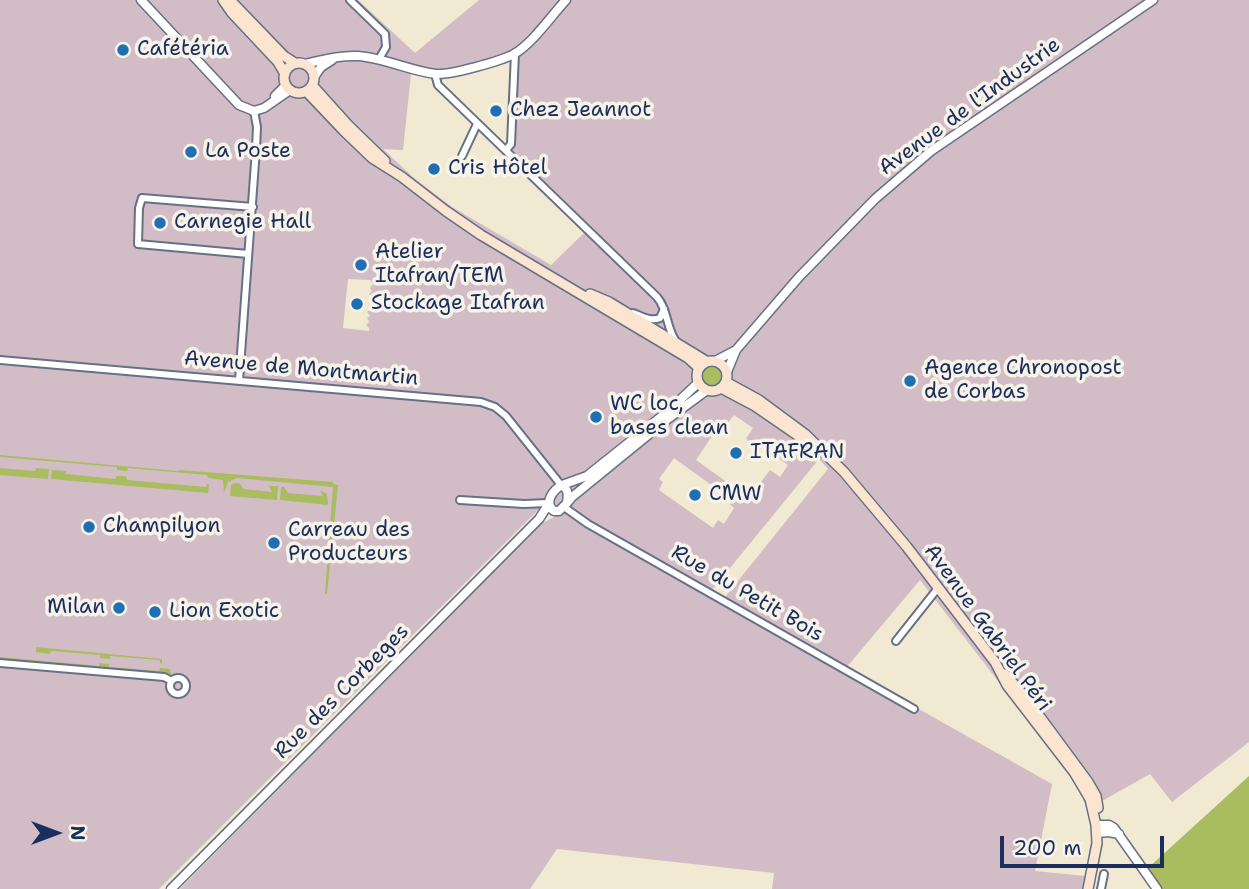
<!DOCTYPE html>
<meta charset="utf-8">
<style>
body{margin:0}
#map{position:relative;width:1249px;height:889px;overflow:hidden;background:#f1e9d1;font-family:"Shantell Sans",sans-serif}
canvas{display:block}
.north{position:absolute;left:21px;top:798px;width:70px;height:70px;-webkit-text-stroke:5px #f7f3e8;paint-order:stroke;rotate:90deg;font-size:19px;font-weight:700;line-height:28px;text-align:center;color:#1b2f5e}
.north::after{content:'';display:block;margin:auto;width:24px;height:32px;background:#1b2f5e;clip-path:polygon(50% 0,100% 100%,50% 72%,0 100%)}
.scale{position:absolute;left:1000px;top:836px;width:164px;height:32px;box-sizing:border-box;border:4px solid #1b2f5e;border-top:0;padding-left:9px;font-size:21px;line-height:24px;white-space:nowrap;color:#1b2f5e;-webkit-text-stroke:5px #f7f3e8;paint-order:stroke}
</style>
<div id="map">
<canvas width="1249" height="889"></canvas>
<div class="north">N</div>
<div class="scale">200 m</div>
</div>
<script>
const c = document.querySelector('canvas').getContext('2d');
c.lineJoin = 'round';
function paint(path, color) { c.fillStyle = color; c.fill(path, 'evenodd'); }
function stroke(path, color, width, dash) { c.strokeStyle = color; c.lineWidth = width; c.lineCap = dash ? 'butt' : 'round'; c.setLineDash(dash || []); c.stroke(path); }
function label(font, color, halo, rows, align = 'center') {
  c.font = font + ' "Shantell Sans",sans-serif'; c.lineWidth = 7; c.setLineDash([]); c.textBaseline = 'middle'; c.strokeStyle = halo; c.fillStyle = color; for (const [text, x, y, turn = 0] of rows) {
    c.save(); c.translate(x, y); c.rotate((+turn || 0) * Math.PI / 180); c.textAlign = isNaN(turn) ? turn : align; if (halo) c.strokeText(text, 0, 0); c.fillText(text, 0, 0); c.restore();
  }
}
paint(new Path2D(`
 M 0,0 L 358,0 L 415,53 L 479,0 L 1249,0 L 1249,742 L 1172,802 L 1150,774 L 1102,801 L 1086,807 L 1080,791 L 1062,764 L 920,580 L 846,668 L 1052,784 L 1035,871 L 1085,876 L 1082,889 L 772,889 L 774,873 L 557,849 L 530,889 L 180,889 L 537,525 L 561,514 L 538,510 L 159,889 L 0,889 ZM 510,60 L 510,162 L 584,233 L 551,265 L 452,207 L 414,178 L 383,149 L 403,150 L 411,74 L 424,77 L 443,77 ZM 348,279 L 370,280 L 373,284 L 370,288 L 372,291 L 369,294 L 372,297 L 369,300 L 371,303 L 368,306 L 371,309 L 367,312 L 370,316 L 367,318 L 369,322 L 366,325 L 369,328 L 369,331 L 343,328 ZM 734,415 L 753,428 L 746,439 L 756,446 L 758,444 L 788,465 L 780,477 L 770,470 L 749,498 L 696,460 L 718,427 L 723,429 ZM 674,458 L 732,500 L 730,504 L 734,508 L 724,524 L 718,520 L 713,528 L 659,490 L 663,482 L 659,479 ZM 819,459 L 828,469 L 721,602 L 708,595 Z`), '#d2bdc6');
paint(new Path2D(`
 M702 376a10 10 0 1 1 20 0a10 10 0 1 1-20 0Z
 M 0,455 L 178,471 L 179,470 L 333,482 L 333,484 L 338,485 L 327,594 L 325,594 L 333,487 L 237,478 L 228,482 L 224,493 L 223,480 L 208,478 L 207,475 L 128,468 L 127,471 L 117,470 L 117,467 L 0,457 Z
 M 0,468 L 35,471 L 36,468 L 49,469 L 48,479 L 0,475 Z
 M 52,470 L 66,471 L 66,474 L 116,479 L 116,476 L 126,476 L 127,480 L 206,487 L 207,484 L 209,484 L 208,493 L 51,479 Z
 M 234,483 L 239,483 L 244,489 L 272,492 L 269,486 L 278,486 L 277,500 L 230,496 L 231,485 Z
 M 281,487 L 284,487 L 288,493 L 323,496 L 320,490 L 327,494 L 328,503 L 327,505 L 280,500 Z
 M 36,647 L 162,659 L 162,664 L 160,663 L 160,660 L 110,656 L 110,659 L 100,658 L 100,655 L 51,651 L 50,654 L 36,652 Z
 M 0,657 L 99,666 L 99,663 L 109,664 L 109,667 L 159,671 L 160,668 L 170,669 L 171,674 L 0,659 Z
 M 1249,776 L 1249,889 L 1162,889 L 1148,868 Z`), '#a9bc60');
const minor = new Path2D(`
 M 350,0 L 385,34 L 386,47 L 379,59
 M 435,74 L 438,85 L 657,297 C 668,310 666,326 675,340
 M 506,150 L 511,144 L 515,53
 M 462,156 L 477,124
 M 248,254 L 138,244 L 139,208 L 142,198 L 253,207
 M 633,313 C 642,316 650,322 660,318 L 664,309
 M 0,360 L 481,402 L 495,407 L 506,416 L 561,485
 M 239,381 L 256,149 L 257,127 L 254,111
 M 460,500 L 524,504 L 548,503
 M 564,507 L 588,524 L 914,709
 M 896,641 L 938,588
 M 0,663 L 164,677 L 172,681
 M170 686a8 8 0 1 1 16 0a8 8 0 1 1-16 0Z
 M 1101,889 L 1104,874`);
const tertiary = new Path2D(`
 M 141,0 L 239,105 L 254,111 L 264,108 L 290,90
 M 305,64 C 323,60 340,55 358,56 C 385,58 410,71 436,74 C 451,75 501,61 514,54 C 533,43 551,16 566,0
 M 314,77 L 321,67 L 332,60
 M 275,96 L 286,85
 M 715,361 L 736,350
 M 727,372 L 736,350 L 799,277 L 875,199 L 931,151 L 1153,0
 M 562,485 L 587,476 L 666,413 L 698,383
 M 562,485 C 569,490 568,495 567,503 L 559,511 L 554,511 C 543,503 553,490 562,485 Z
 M 567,503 L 572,497 L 669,418 L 707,390
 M 1096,825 L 1109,825 L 1114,828 L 1157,889
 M 1097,833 L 1109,832 L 1119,834
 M 171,889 L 539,519 L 548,505`);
const secondary = new Path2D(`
 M 223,0 L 232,13 L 278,62 L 285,74
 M 230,0 L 284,56 L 295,63
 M284 78a15 15 0 1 1 30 0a15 15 0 1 1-30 0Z
 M 312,85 L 348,125 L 385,161
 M 306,91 L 344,131 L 372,158 L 402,177 L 446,211 L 481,235 L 688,358 L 699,368
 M 590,294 L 609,302 L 706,361
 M697 376a15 15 0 1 1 30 0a15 15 0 1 1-30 0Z
 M 726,382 L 759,400 L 805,434 L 844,472 L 907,547 L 995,662 L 1007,685 L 1074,772 L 1090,799 L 1096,825 L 1097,843 L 1088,889
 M 721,388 L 755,406 L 803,439
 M 1005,674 L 1026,698 L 1088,782 L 1096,796 L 1098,808`);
stroke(minor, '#667086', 10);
stroke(tertiary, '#667086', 11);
stroke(secondary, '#667086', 12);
stroke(minor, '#fff', 6);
stroke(tertiary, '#fff', 8);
stroke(secondary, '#fce5d0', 9);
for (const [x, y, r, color] of [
 [123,50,7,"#1f6fb2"],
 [496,111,7,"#1f6fb2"],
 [191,152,7,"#1f6fb2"],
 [434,169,7,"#1f6fb2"],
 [160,223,7,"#1f6fb2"],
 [361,265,7,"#1f6fb2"],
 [357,304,7,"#1f6fb2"],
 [910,381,7,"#1f6fb2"],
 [596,417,7,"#1f6fb2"],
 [736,453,7,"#1f6fb2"],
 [695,495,7,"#1f6fb2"],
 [89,527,7,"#1f6fb2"],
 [274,543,7,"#1f6fb2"],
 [119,608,7,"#1f6fb2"],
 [155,612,7,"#1f6fb2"]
]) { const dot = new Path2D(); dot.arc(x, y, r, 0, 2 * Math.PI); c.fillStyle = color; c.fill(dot); stroke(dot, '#f7f3e8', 2.5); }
label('21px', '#1b2f5e', '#f7f3e8', [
 ["Cafétéria",137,50],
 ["Chez Jeannot",510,111],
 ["La Poste",205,152],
 ["Cris Hôtel",448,169],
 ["Carnegie Hall",174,223],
 ["Atelier",375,253],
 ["Itafran/TEM",375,277],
 ["Stockage Itafran",371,304],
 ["Agence Chronopost",924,369],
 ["de Corbas",924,393],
 ["WC loc,",610,405],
 ["bases clean",610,429],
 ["ITAFRAN",750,453],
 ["CMW",709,495],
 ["Champilyon",103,527],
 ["Carreau des",288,531],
 ["Producteurs",288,555],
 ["Milan",105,608,"right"],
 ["Lion Exotic",169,612]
], 'left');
label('21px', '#1b2f5e', '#f7f3e8', [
 ["Avenue de l'Industrie",970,107,-36],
 ["Avenue de Montmartin",301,369,5],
 ["Rue du Petit Bois",747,594,30],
 ["Avenue Gabriel Péri",987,628,54],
 ["Rue des Corbeges",342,692,-45]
]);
</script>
